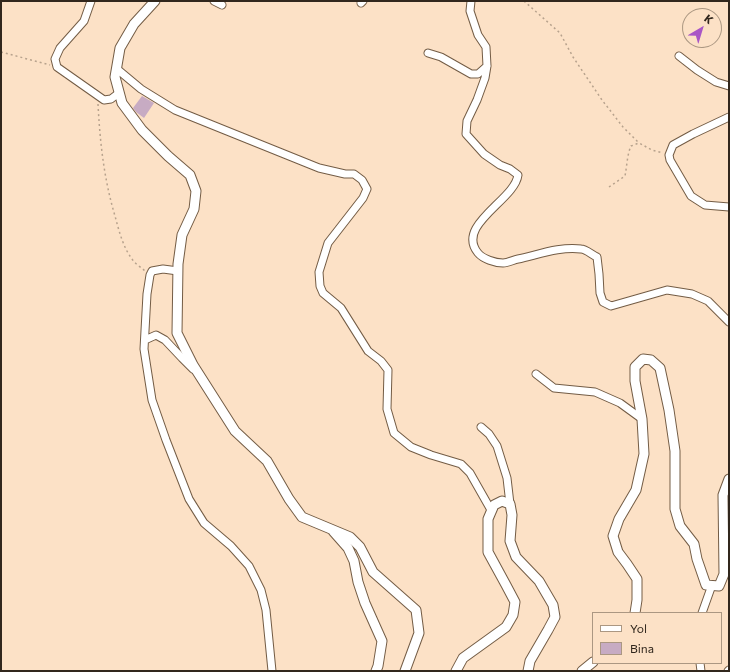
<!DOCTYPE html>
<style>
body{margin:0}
#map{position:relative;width:730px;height:672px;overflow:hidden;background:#fce1c6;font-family:Commissioner,sans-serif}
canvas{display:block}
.frame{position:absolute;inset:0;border:2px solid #31271d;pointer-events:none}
.legend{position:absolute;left:592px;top:612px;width:130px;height:52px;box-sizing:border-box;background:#fce1c6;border:1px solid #ab9782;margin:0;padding:5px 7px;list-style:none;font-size:12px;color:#31271d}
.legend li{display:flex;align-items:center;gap:8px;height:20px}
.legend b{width:20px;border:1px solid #ab9782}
.north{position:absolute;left:682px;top:8px;width:40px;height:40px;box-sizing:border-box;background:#fce1c6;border:1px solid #ab9782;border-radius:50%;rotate:38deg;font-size:11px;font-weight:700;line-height:16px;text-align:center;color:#31271d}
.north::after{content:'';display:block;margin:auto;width:14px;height:18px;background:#a956c6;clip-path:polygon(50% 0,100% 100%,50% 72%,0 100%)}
</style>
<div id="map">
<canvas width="730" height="672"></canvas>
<div class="frame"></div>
<ul class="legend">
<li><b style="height:5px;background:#fff"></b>Yol</li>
<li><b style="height:11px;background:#c7abc3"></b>Bina</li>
</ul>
<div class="north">K</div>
</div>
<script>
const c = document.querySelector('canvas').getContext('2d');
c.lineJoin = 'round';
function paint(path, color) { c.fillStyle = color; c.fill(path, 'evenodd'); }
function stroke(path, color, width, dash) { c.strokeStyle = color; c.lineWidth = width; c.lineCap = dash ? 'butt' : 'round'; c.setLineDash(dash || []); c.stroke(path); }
paint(new Path2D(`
 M 142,96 L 154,103 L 144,118 L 136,112 L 133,108 Z`), '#c7abc3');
const street = new Path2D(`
 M 91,1 L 84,21 L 60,48 L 55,59 L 57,67 L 104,100 L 111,99 L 119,93
 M 214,1 L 222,5
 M 471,1 L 470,11 L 478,35 L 486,47 L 487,66 L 485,78 L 477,100 L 467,121 L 466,134 L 484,154 L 500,165 L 510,169 L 518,175 C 515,200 455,225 478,253 C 483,259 495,263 503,263 C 508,263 513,260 518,259 C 537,255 561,246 581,249 C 586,249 592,255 597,257 L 599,274 L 600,293 L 603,302 L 611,306 L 667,290 L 692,294 L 708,301 L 729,322
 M 361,3 L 363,1
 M 428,53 L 441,57 L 471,74 L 478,74 L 487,66
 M 679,56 L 697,70 L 716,82 L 729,86
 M 117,69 L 141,89 L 175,110 L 319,168 L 345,174 L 354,174 L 362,180 L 367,189 L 363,198 L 328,243 L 319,272 L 320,286 L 323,293 L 341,308 L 368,351 L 381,361 L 388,370 L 387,409 L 394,433 L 411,447 L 431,455 L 461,464 L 470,473 L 491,510
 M 729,117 L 693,134 L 673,145 L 669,155 L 670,160 L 691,196 L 705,205 L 729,207
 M 178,271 L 163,269 L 152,271 L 150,275 L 147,294 L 144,349 L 152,400 L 166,440 L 189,499 L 204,523 L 231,546 L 249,566 L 261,590 L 266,610 L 272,671
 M 145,340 L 156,335 L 165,340 L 182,358 L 193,369
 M 536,374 L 554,388 L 595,392 L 620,403 L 642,419
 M 481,427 L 489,434 L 497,446 L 507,478 L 510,504
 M 702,613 L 712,585
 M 700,663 L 701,671
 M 728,671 L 729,670`);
const secondary = new Path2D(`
 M 155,1 L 134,24 L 120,48 L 115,77 L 122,103 L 142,130 L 168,156 L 190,175 L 196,191 L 194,209 L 182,235 L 178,264 L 177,333 L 193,365 L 235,431 L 267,461 L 289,499 L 302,517 L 350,537 L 360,547 L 373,572 L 416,610 L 419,633 L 405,671
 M 333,531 L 348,548 L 354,561 L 358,582 L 365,603 L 382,641 L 378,666 L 376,671
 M 635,613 L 637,600 L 637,579 L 627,564 L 618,552 L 613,536 L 619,519 L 636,490 L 644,454 L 642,419 L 635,381 L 635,367 L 643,359 L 651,360 L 660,368 L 669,410 L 675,451 L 675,509 L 680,526 L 694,544 L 697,559 L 706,585 L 719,586 L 724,574 L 723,495 L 729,479
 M 456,671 L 463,658 L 506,627 L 513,615 L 515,602 L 506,585 L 488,552 L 488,519 L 494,505 L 502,501 L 510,504 L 512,515 L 510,541 L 516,557 L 539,581 L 553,605 L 555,617 L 548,630 L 530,661 L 528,671
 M 582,671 L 593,662`);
stroke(street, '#735c45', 9);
stroke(secondary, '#735c45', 11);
stroke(new Path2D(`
 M 524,1 L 560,33 L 573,57 L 602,100 L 623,127 L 639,143
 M 1,52 L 50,65
 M 98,104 C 100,143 104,179 115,216 C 119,231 123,247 132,259 C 135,264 141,267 145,271
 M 609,187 L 625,176 C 627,166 627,155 631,146 L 639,143 L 652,150 L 663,153`), '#b7a28d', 1.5, [2, 3]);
stroke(street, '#fff', 7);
stroke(secondary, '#fff', 9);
</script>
